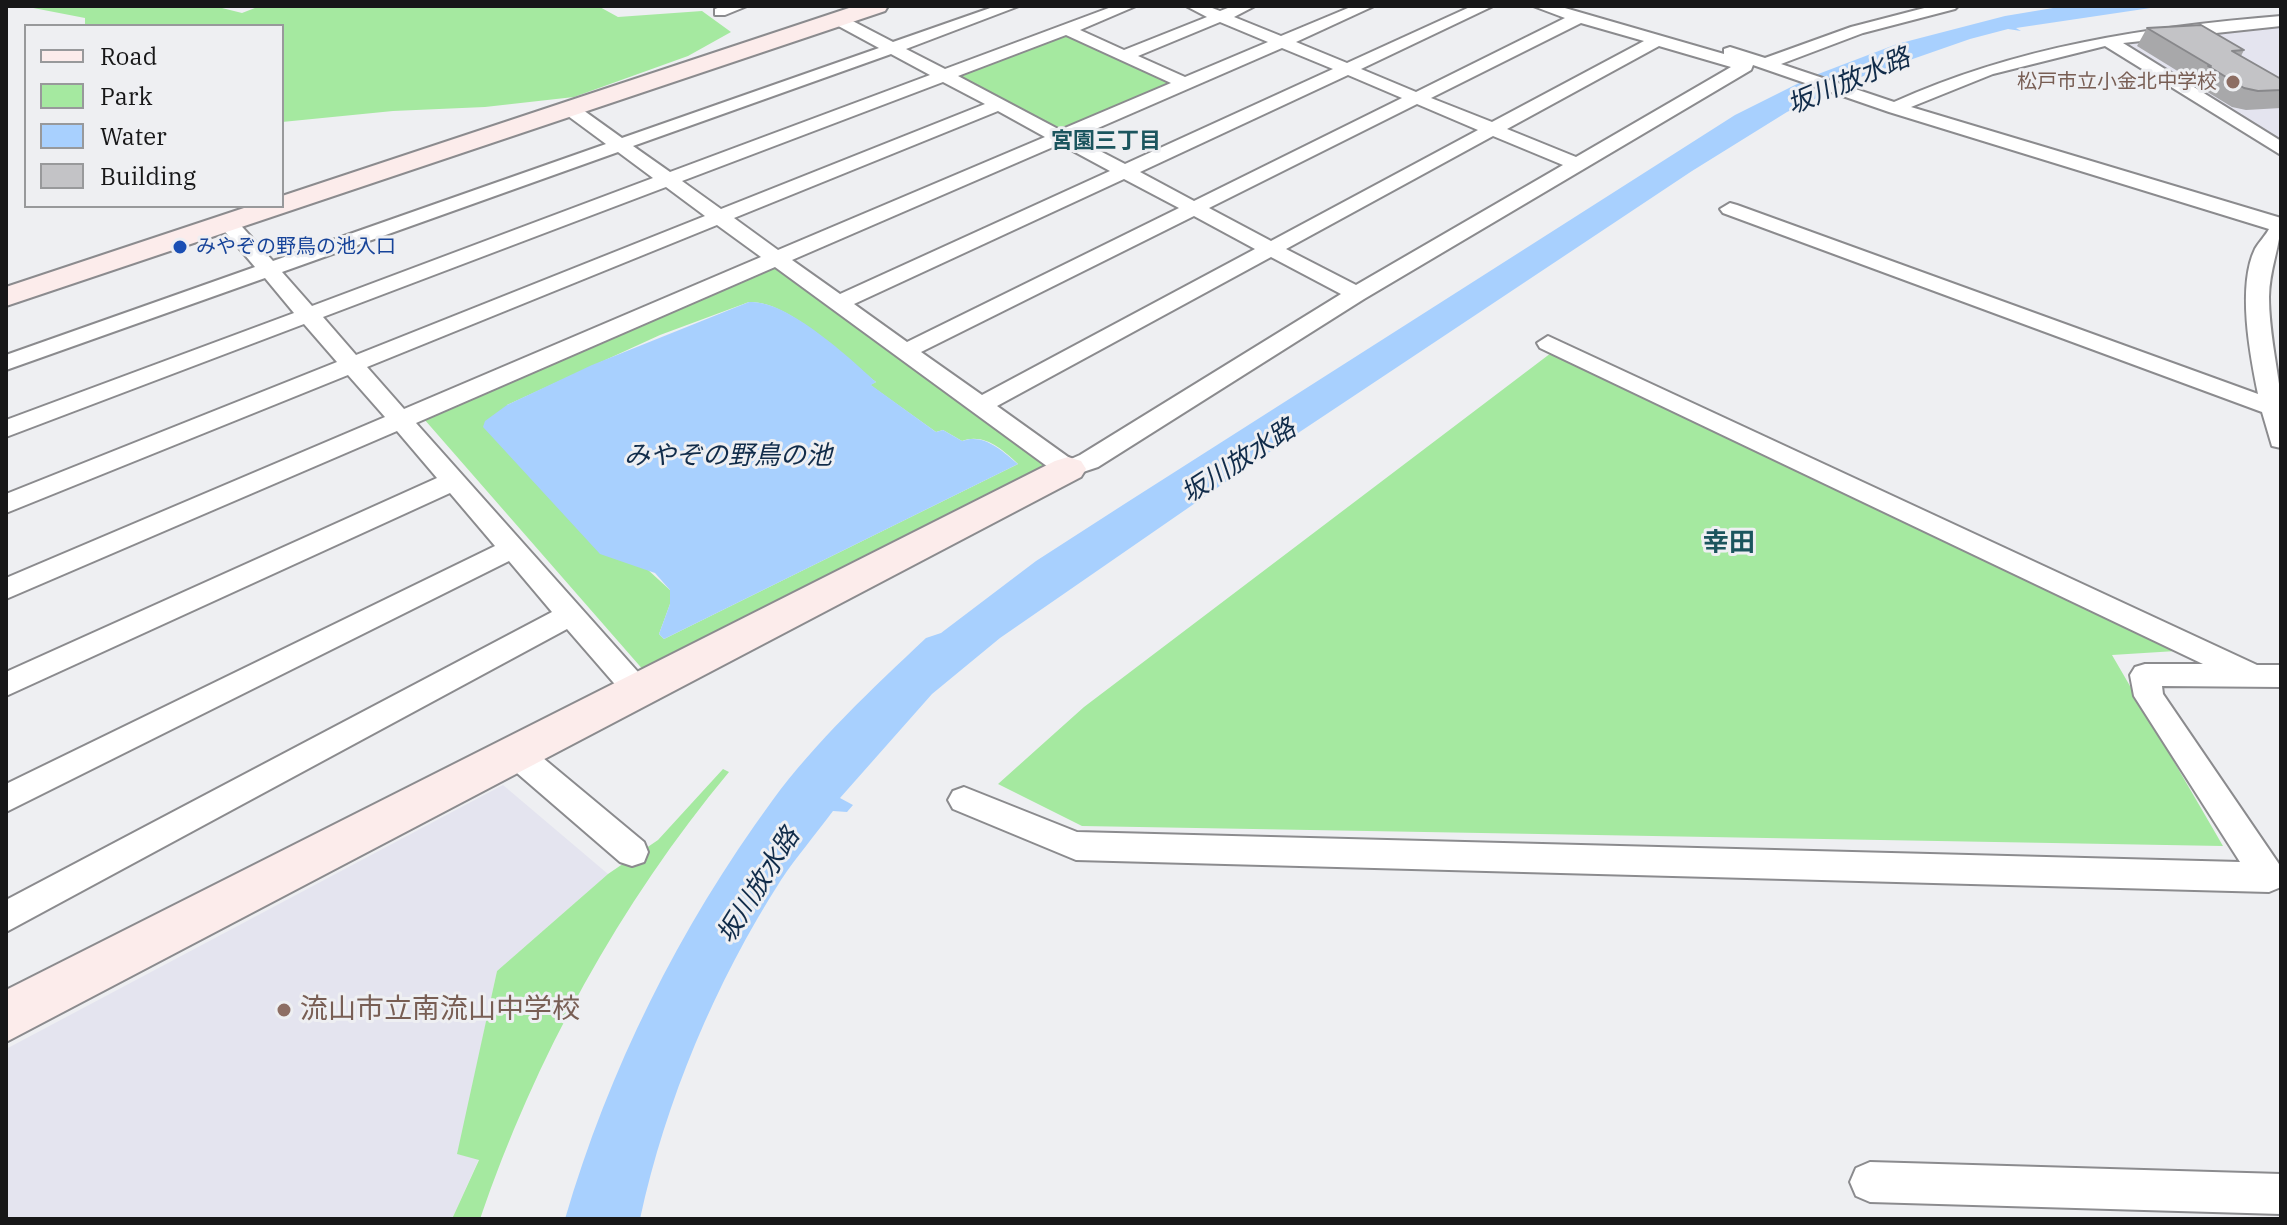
<!DOCTYPE html>
<meta charset="utf-8">
<style>
body{margin:0}
#map{position:relative;width:2287px;height:1225px;overflow:hidden;background:#eeeff2;font-family:"IBM Plex Serif",serif}
canvas{display:block}
.frame{position:absolute;inset:0;border:8px solid #171718;pointer-events:none}
.legend{position:absolute;left:24px;top:24px;width:260px;height:184px;box-sizing:border-box;background:#eeeff2;border:2px solid #98999b;margin:0;padding:10px 14px;list-style:none;font-size:24px;color:#171718}
.legend li{display:flex;align-items:center;gap:16px;height:40px}
.legend b{width:40px;border:2px solid #98999b}
</style>
<div id="map">
<canvas width="2287" height="1225"></canvas>
<div class="frame"></div>
<ul class="legend">
<li><b style="height:10px;background:#fceceb"></b>Road</li>
<li><b style="height:22px;background:#a5e9a0"></b>Park</li>
<li><b style="height:22px;background:#a8d0fe"></b>Water</li>
<li><b style="height:22px;background:#c3c3c6"></b>Building</li>
</ul>
</div>
<script>
const c = document.querySelector('canvas').getContext('2d');
c.lineJoin = 'round';
function paint(path, color) { c.fillStyle = color; c.fill(path, 'evenodd'); }
function stroke(path, color, width, dash) { c.strokeStyle = color; c.lineWidth = width; c.lineCap = dash ? 'butt' : 'round'; c.setLineDash(dash || []); c.stroke(path); }
function label(font, color, halo, rows, align = 'center') {
  c.font = font + ' "IBM Plex Serif","Noto Sans JP",serif'; c.lineWidth = 6; c.setLineDash([]); c.textBaseline = 'middle'; c.strokeStyle = halo; c.fillStyle = color; for (const [text, x, y, turn = 0] of rows) {
    c.save(); c.translate(x, y); c.rotate((+turn || 0) * Math.PI / 180); c.textAlign = isNaN(turn) ? turn : align; if (halo) c.strokeText(text, 0, 0); c.fillText(text, 0, 0); c.restore();
  }
}
paint(new Path2D(`
 M 2281,26 L 2281,141 L 2126,44 L 2169,37 Z
 M 503,785 L 608,874 L 497,971 L 458,1154 L 479,1159 L 452,1219 L 6,1219 L 6,1049 Z`), '#e4e4ef');
paint(new Path2D(`
 M 23,6 L 214,6 L 242,13 L 260,6 L 598,6 L 618,17 L 702,11 L 731,32 L 688,56 L 574,97 L 485,107 L 393,111 L 282,122 L 282,26 L 85,26 L 85,18 Z
 M 1061,35 L 1069,35 L 1169,81 L 1169,85 L 1064,129 L 1056,130 L 957,78 L 958,74 Z
 M 769,269 L 779,269 L 1044,461 L 1042,470 L 645,672 L 424,419 ZM 749,302 C 788,300 845,358 876,382 L 870,385 L 936,432 L 943,430 L 962,441 C 984,433 1002,449 1018,464 L 664,639 L 659,634 L 670,604 L 670,590 L 647,569 L 507,405 L 660,335 Z
 M 1551,353 L 2176,651 L 2112,655 L 2223,846 L 1082,826 L 998,784 L 1084,707 Z
 M 723,769 L 729,772 C 620,903 535,1058 480,1219 L 452,1219 L 479,1160 L 457,1154 L 497,971 L 608,874 L 658,840 Z`), '#a5e9a0');
paint(new Path2D(`
 M 2065,6 L 2164,6 L 2016,28 L 2021,31 L 2008,29 L 1970,39 L 1861,77 L 1787,112 L 1692,171 L 1256,461 L 1000,638 L 932,694 L 840,798 L 853,805 L 847,812 L 833,811 C 816,834 797,856 781,880 C 715,983 666,1100 640,1219 L 565,1219 C 609,1069 679,928 772,801 C 816,741 872,689 926,638 L 941,633 L 1036,561 L 1126,503 L 1735,115 L 1813,76 L 1897,44 L 2005,16 Z
 M 749,302 C 786,299 849,357 876,382 L 871,385 L 936,432 L 943,430 L 962,441 C 984,433 1001,450 1018,464 L 664,639 L 659,634 L 670,604 L 670,590 L 655,573 L 600,554 L 483,427 L 485,421 L 507,405 L 592,365 Z`), '#a8d0fe');
const street = new Path2D(`
 M 723,6 L 747,6 L 725,15 L 715,15 L 715,9 Z
 M 996,6 L 1019,6 L 906,49 L 945,69 L 1114,6 L 1136,6 L 1080,30 L 1124,50 L 1207,17 L 1186,6 L 1207,6 L 1220,11 L 1233,6 L 1255,6 L 1234,17 L 1281,36 L 1353,6 L 1374,6 L 1296,42 L 1347,63 L 1472,6 L 1493,6 L 1361,69 L 1416,92 L 1565,18 L 1533,6 L 1558,6 L 1724,54 L 1724,49 L 1730,47 L 1765,58 L 1851,27 L 1932,6 L 1958,6 L 1955,9 L 1863,33 L 1781,64 L 1894,102 C 2018,46 2147,27 2281,16 L 2281,26 L 2123,43 L 2281,141 L 2281,155 L 2105,46 L 1993,74 L 1911,107 L 2281,218 C 2281,246 2269,269 2269,297 C 2269,329 2276,360 2280,391 C 2283,409 2281,429 2281,448 L 2272,446 L 2262,412 L 1723,213 L 1720,209 L 1730,203 L 1737,205 L 2258,394 C 2250,355 2237,286 2255,249 C 2259,242 2266,235 2269,229 L 1889,112 L 1753,65 L 1751,70 L 1364,299 L 1098,467 L 1068,477 L 1059,475 L 775,267 L 416,423 L 646,681 L 651,689 L 646,697 L 636,700 L 626,697 L 567,629 L 6,932 L 6,900 L 552,612 L 509,561 L 6,812 L 6,784 L 495,546 L 450,493 L 6,696 L 6,672 L 437,478 L 397,431 L 6,599 L 6,578 L 385,417 L 348,375 L 6,513 L 6,494 L 337,362 L 304,324 L 6,437 L 6,420 L 294,313 L 265,278 L 6,370 L 6,355 L 255,267 L 221,227 L 218,223 L 221,219 L 235,219 L 273,261 L 606,144 L 564,113 L 561,109 L 564,105 L 576,105 L 622,138 L 879,48 L 831,22 L 831,16 L 843,16 L 893,42 ZM 1220,22 L 1268,42 L 1185,77 L 1138,56 ZM 1581,23 L 1644,41 L 1492,122 L 1431,98 ZM 1066,35 L 1171,83 L 1060,130 L 958,76 ZM 1659,46 L 1731,67 L 1576,157 L 1507,129 ZM 1282,48 L 1333,69 L 1125,164 L 1075,138 ZM 891,54 L 930,75 L 670,172 L 633,146 ZM 1348,75 L 1402,98 L 1194,201 L 1140,172 ZM 943,82 L 985,104 L 721,209 L 682,181 ZM 1417,104 L 1478,130 L 1271,241 L 1209,208 ZM 998,111 L 1045,137 L 778,250 L 734,218 ZM 1493,136 L 1563,165 L 1356,285 L 1286,249 ZM 1060,144 L 1110,171 L 840,294 L 792,260 ZM 618,152 L 653,178 L 312,306 L 282,272 ZM 1124,179 L 1179,208 L 907,342 L 854,304 ZM 666,187 L 705,216 L 356,355 L 323,317 ZM 1194,216 L 1255,249 L 982,395 L 921,352 ZM 717,225 L 761,257 L 404,409 L 367,367 ZM 1271,257 L 1341,294 L 1080,455 L 1071,459 L 997,406 Z
 M 1548,336 L 2257,665 L 2281,665 L 2281,687 L 2162,686 L 2163,694 L 2281,867 L 2281,887 L 2269,892 L 1076,860 L 953,809 L 948,800 L 953,791 L 964,787 L 1077,832 L 2240,862 L 2134,696 L 2130,675 L 2135,667 L 2145,664 L 2203,664 L 1540,348 L 1537,343 Z
 M 514,740 L 525,743 L 644,842 L 648,852 L 644,862 L 632,866 L 620,862 L 503,761 L 499,752 L 503,743 Z
 M 1870,1162 L 2281,1174 L 2281,1214 L 1870,1202 L 1856,1196 L 1850,1182 L 1856,1168 Z`);
const secondary = new Path2D(`
 M 855,6 L 888,6 L 885,11 L 6,306 L 6,287 L 250,206 L 282,206 L 282,196 Z
 M 1068,457 L 1081,461 L 1086,469 L 1081,477 L 6,1042 L 6,990 L 1055,461 Z`);
stroke(street, '#8b8b8e', 4);
stroke(secondary, '#8b8b8e', 4);
paint(street, '#fff');
paint(secondary, '#fceceb');
paint(new Path2D(`
 M 2147,28 L 2244,50 L 2241,56 L 2281,79 L 2281,108 L 2246,110 L 2232,107 L 2196,85 L 2197,83 L 2137,46 Z`), '#a8a8aa');
const building = new Path2D(`
 M 2201,25 L 2244,50 L 2232,51 L 2281,79 L 2281,90 L 2258,91 L 2244,88 L 2208,66 L 2211,66 L 2147,28 Z`);
paint(building, '#c3c3c6');
stroke(building, '#88888b', 2);
for (const [x, y, r, color] of [
 [2233,82,8,"#8d6e63"],
 [180,247,8,"#1a4fb4"],
 [284,1010,8,"#8d6e63"]
]) { const dot = new Path2D(); dot.arc(x, y, r, 0, 2 * Math.PI); c.fillStyle = color; c.fill(dot); stroke(dot, '#eeeff2', 3); }
label('20px', '#785e54', '#eeeff2', [
 ["松戸市立小金北中学校",2217,82]
], 'right');
label('20px', '#164399', '#eeeff2', [
 ["みやぞの野鳥の池入口",196,247]
], 'left');
label('bold 22px', '#1b555e', '#eeeff2', [
 ["宮園三丁目",1106,142]
]);
label('italic 26px', '#112c4a', '#eeeff2', [
 ["坂川放水路",1849,82,-23],
 ["みやぞの野鳥の池",728,456],
 ["坂川放水路",1239,462,-33],
 ["坂川放水路",759,886,-58]
]);
label('bold 26px', '#1b555e', '#eeeff2', [
 ["幸田",1729,543]
]);
label('28px', '#785e54', '#eeeff2', [
 ["流山市立南流山中学校",300,1010]
], 'left');
</script>
